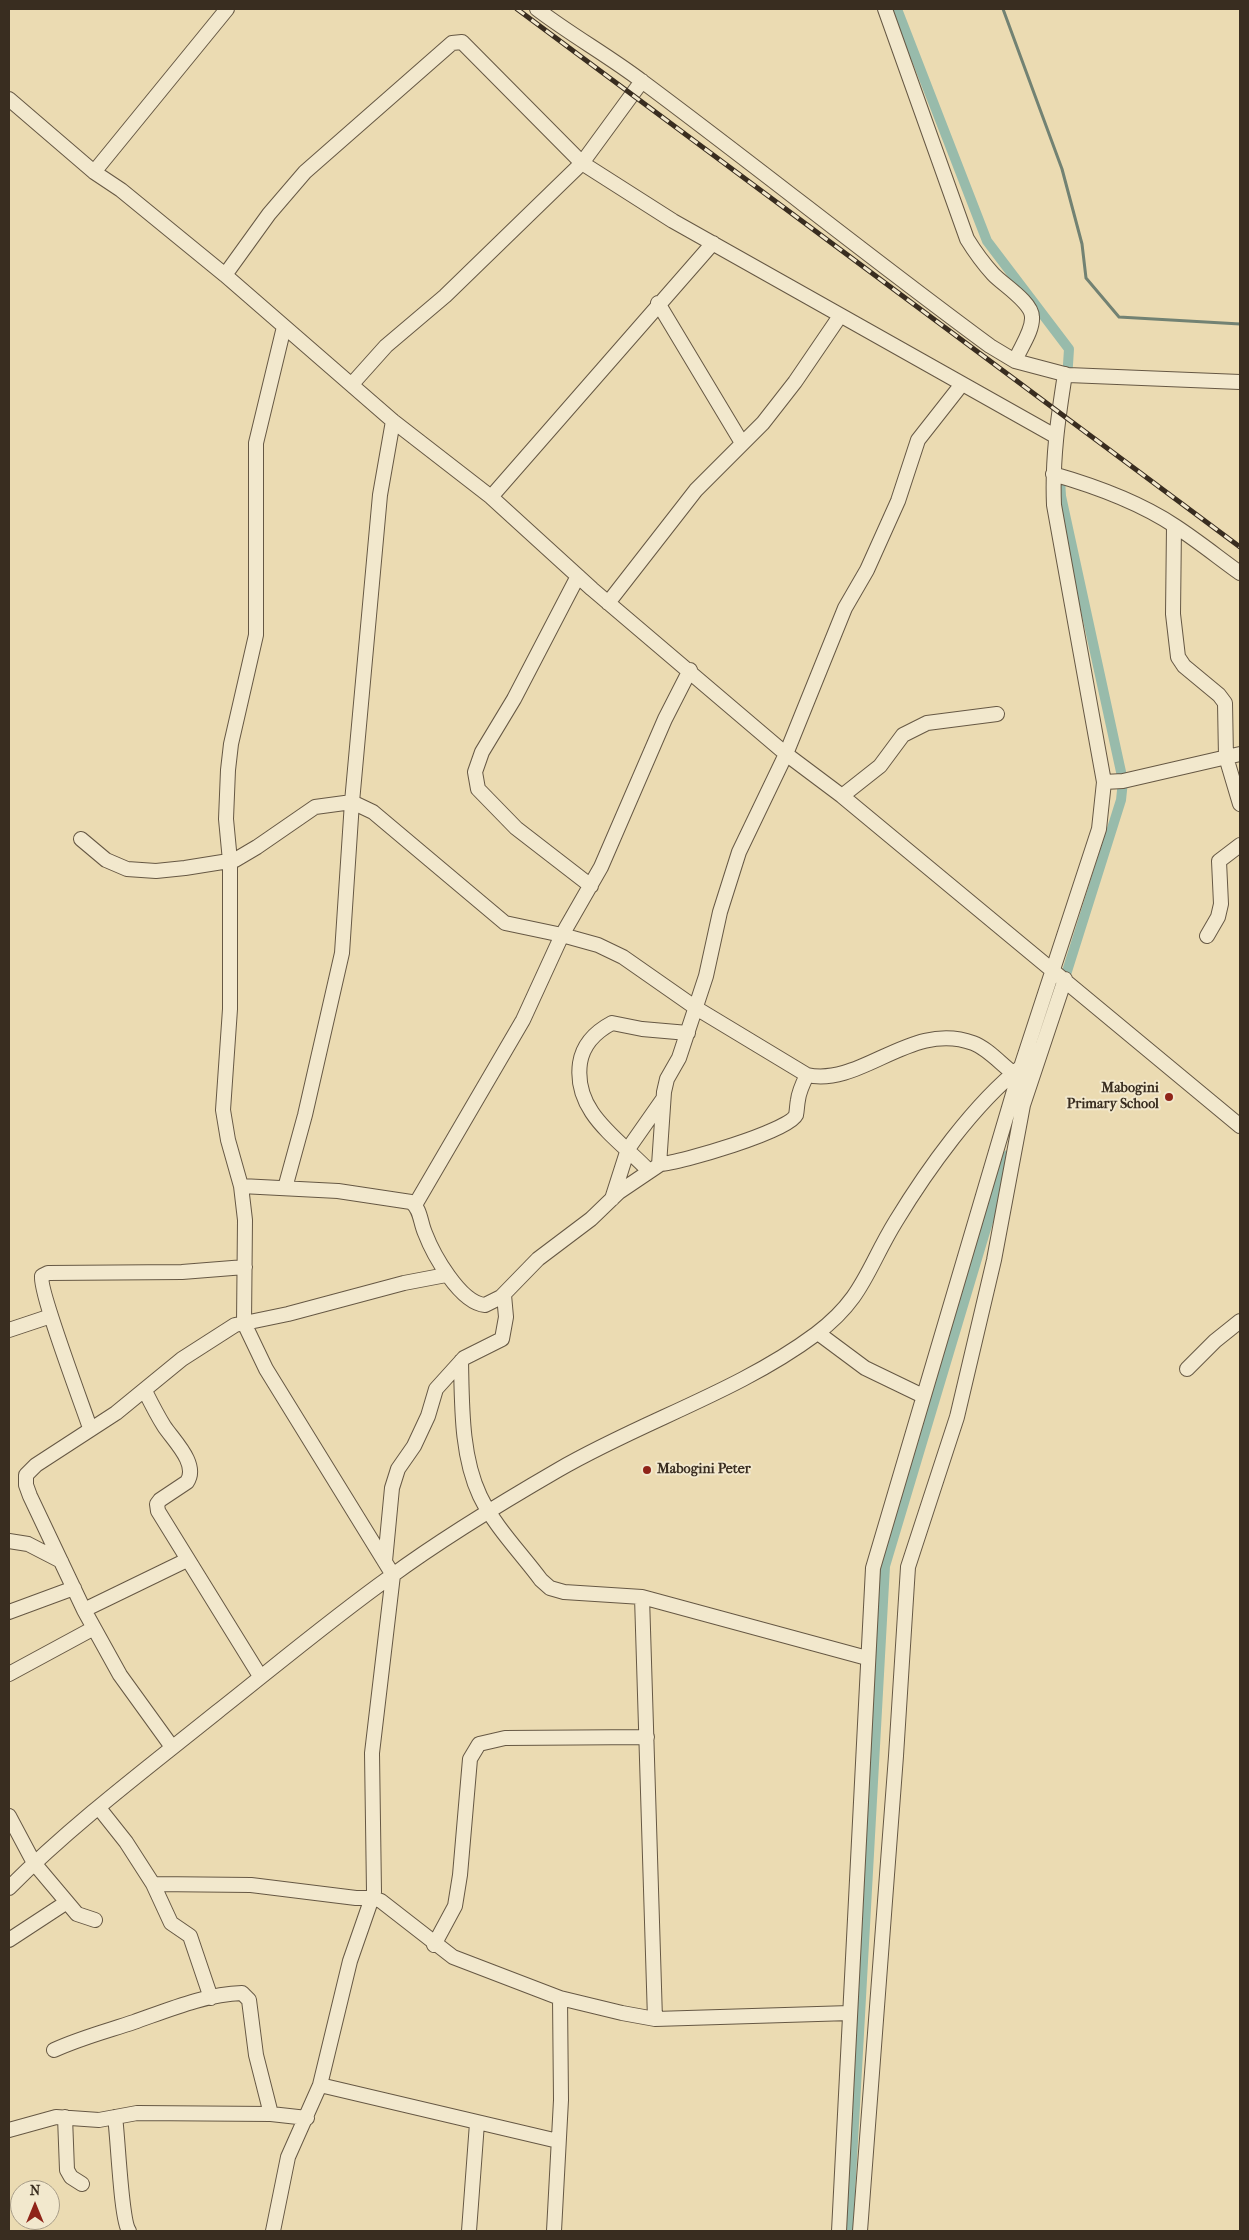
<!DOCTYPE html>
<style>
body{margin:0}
#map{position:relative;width:1249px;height:2240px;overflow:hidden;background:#ebdbb2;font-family:"IM FELL French Canon",serif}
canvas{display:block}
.frame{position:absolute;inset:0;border:10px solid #392d20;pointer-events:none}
.north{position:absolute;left:10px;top:2180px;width:50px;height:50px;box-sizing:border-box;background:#f2e8cd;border:1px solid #a89d88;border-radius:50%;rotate:0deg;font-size:14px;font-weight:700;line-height:20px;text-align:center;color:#392d20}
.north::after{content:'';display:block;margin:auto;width:18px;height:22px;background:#8f2418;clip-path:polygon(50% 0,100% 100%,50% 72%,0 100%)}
</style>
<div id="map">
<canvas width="1249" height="2240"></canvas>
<div class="frame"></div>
<div class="north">N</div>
</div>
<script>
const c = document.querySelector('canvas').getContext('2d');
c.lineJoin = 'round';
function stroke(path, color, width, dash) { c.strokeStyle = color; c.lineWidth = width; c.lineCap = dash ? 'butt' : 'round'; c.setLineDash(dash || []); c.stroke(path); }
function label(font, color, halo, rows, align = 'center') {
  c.font = font + ' "IM FELL French Canon",serif'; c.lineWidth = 4; c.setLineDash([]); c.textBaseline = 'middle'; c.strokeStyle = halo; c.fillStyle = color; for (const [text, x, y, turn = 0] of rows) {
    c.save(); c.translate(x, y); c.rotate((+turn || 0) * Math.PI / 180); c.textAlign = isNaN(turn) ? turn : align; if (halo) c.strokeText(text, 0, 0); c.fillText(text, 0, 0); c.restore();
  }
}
stroke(new Path2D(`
 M 1003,9 L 1062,169 L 1082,244 L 1086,278 L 1119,317 L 1240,324`), '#728273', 3);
stroke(new Path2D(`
 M 897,9 L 987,241 L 1069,349 L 1067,380
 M 1060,479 L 1061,496 L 1123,781 L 1121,800 L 1063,984
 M 848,2231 L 885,1566 L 1008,1155`), '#98bbab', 10);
const minor = new Path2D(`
 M 537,9 C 571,35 609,56 643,82 C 760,169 873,260 990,346 L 1015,361 L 1068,375 L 1240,382
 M 885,9 L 967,239 C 975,252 983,263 993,274 C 1002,284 1032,302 1032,317 C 1033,331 1020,348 1015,361
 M 9,99 L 94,172 L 121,190 L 225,275 L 393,421 L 491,497 L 592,589 L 786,754 L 842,796 L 1240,1126
 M 94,172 L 227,9
 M 225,275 L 269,214 L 305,172 L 452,43 L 462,42 L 582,163 L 673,221 L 1055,436
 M 658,303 L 742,443
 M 352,384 L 386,346 L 445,296 L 582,163 L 642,81
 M 1053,474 C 1095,486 1139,502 1175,526 C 1198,541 1219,558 1240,573
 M 491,497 L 713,243
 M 1174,526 L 1173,614 L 1178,657 L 1184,666 L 1219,695 L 1225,703 L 1226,757 L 1240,804
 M 578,576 L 514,699 L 482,752 L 475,772 L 478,789 L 516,828 L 591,886
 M 608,603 L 696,490 L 763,423 L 795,382 L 840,316
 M 1104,782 L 1123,781 L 1240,754
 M 842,796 L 880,766 L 903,735 L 927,723 L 997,714
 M 81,839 L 106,860 L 127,869 L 156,871 L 185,868 L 235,860 L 257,847 L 315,807 L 352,802 L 373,812 L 505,923 L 562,935 L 598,945 L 623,957 L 696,1008 L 807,1075 C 862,1087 911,1020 973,1043 C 987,1048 1001,1064 1013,1073
 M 1207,936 L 1218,917 L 1221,904 L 1219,861 L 1240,845
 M 660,1164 C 680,1163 789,1131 796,1115 C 797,1111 797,1104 798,1100 C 799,1091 803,1083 807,1075
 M 649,1171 C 619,1139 573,1113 580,1063 C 583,1044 595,1032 612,1023 L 642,1029 L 688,1033
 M 241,1186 L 338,1191 L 411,1202 C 421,1209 420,1222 425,1233 C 433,1254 460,1303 485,1305 L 501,1297 L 538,1259 L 591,1219 L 619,1192 L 659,1165 L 664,1092 L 667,1079 L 679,1058 L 706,976 L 720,912 L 739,852 L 786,754 L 845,608 L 867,570 L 898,501 L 918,440 L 962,384
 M 285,1188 L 305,1115 L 342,953 L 352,802 L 380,495 L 393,421
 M 612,1199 L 628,1149 L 663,1099
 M 415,1205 L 523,1020 L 562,935 L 601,867 L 665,719 L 690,670
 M 9,1330 L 51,1316
 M 818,1333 L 865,1368 L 923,1396
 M 461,1361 C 462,1405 461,1456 480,1496 C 495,1527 521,1553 541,1580 L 550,1588 L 564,1592 L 642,1597 L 867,1658
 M 1187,1369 L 1215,1341 L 1240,1321
 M 145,1391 C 151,1403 157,1415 164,1426 C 173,1440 199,1464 187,1482 L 160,1500 L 157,1504 L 158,1511 L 260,1676
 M 90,1428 C 83,1407 38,1288 42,1276 L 48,1273 L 182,1272 L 245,1267
 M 9,1541 L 28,1544 L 61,1561
 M 385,1561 L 392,1488 L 398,1469 L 414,1446 L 428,1416 L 436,1389 L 464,1358 L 502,1339 L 506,1317 L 504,1295
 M 642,1597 L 655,2019
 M 84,1610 L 187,1560
 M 9,1612 L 74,1588
 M 9,1674 L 94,1628
 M 172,1747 L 120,1675 L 84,1610 L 30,1496 L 26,1485 L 26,1475 L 36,1465 L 116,1413 L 182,1359 L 235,1325 L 288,1314 L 404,1283 L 446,1275
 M 99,1808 L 126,1842 L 153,1884 L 171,1923 L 190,1936 L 211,1998
 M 9,1816 L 34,1863 L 77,1914 L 95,1920
 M 153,1884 L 251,1885 L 356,1898 L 373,1898 L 381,1901 L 453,1957 L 560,1998 L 622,2013 L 655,2019 L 850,2013
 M 9,1888 C 73,1824 146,1769 217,1712 C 274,1667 330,1620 390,1577 C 443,1538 501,1503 558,1470 C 642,1421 738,1392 816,1334 C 864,1298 867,1268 896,1221 C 927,1170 974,1104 1021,1067
 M 9,1940 L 67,1902
 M 434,1945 L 455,1906 L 460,1875 L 470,1759 L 479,1744 L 505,1738 L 647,1737
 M 54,2050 C 80,2038 107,2031 134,2022 C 168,2010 206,1994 242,1993 L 249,2000 L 256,2055 L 271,2114
 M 320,2085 L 558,2141
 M 65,2117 L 67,2170 L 71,2177 L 82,2184
 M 115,2117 C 118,2137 121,2220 129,2231
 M 9,2130 L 56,2117 L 99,2120 L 137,2113 L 271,2114 L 307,2118
 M 273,2231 L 288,2157 L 320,2085 L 350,1961 L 374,1892 L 372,1753 L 393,1575 L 266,1369 L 244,1323 L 245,1220 L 241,1186 L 228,1140 L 223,1110 L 230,1009 L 230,861 L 226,819 L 228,770 L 231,744 L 256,635 L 256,443 L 284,327
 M 469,2231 L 477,2123
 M 554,2231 L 561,2100 L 560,1998
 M 839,2231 L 873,1568 L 1021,1067 L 1099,829 L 1104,782 L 1054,505 C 1052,460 1058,418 1065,374
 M 860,2231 L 896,1756 L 908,1567 L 957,1417 L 994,1260 L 1023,1105 L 1065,979`);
stroke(minor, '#665844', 16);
stroke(minor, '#f2e8cd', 14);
const rail = new Path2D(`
 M 517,9 L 1240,547`);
stroke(rail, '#392d20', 5);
stroke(rail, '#f2e8cd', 3, [9]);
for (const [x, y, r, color] of [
 [1169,1097,5,"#8f2418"],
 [647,1470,5,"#8f2418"]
]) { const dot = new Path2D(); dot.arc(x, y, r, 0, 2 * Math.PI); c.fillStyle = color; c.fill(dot); stroke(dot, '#f2e8cd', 2); }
label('bold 14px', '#392d20', '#f2e8cd', [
 ["Mabogini",1159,1089],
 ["Primary School",1159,1105],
 ["Mabogini Peter",657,1470,"left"]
], 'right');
</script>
